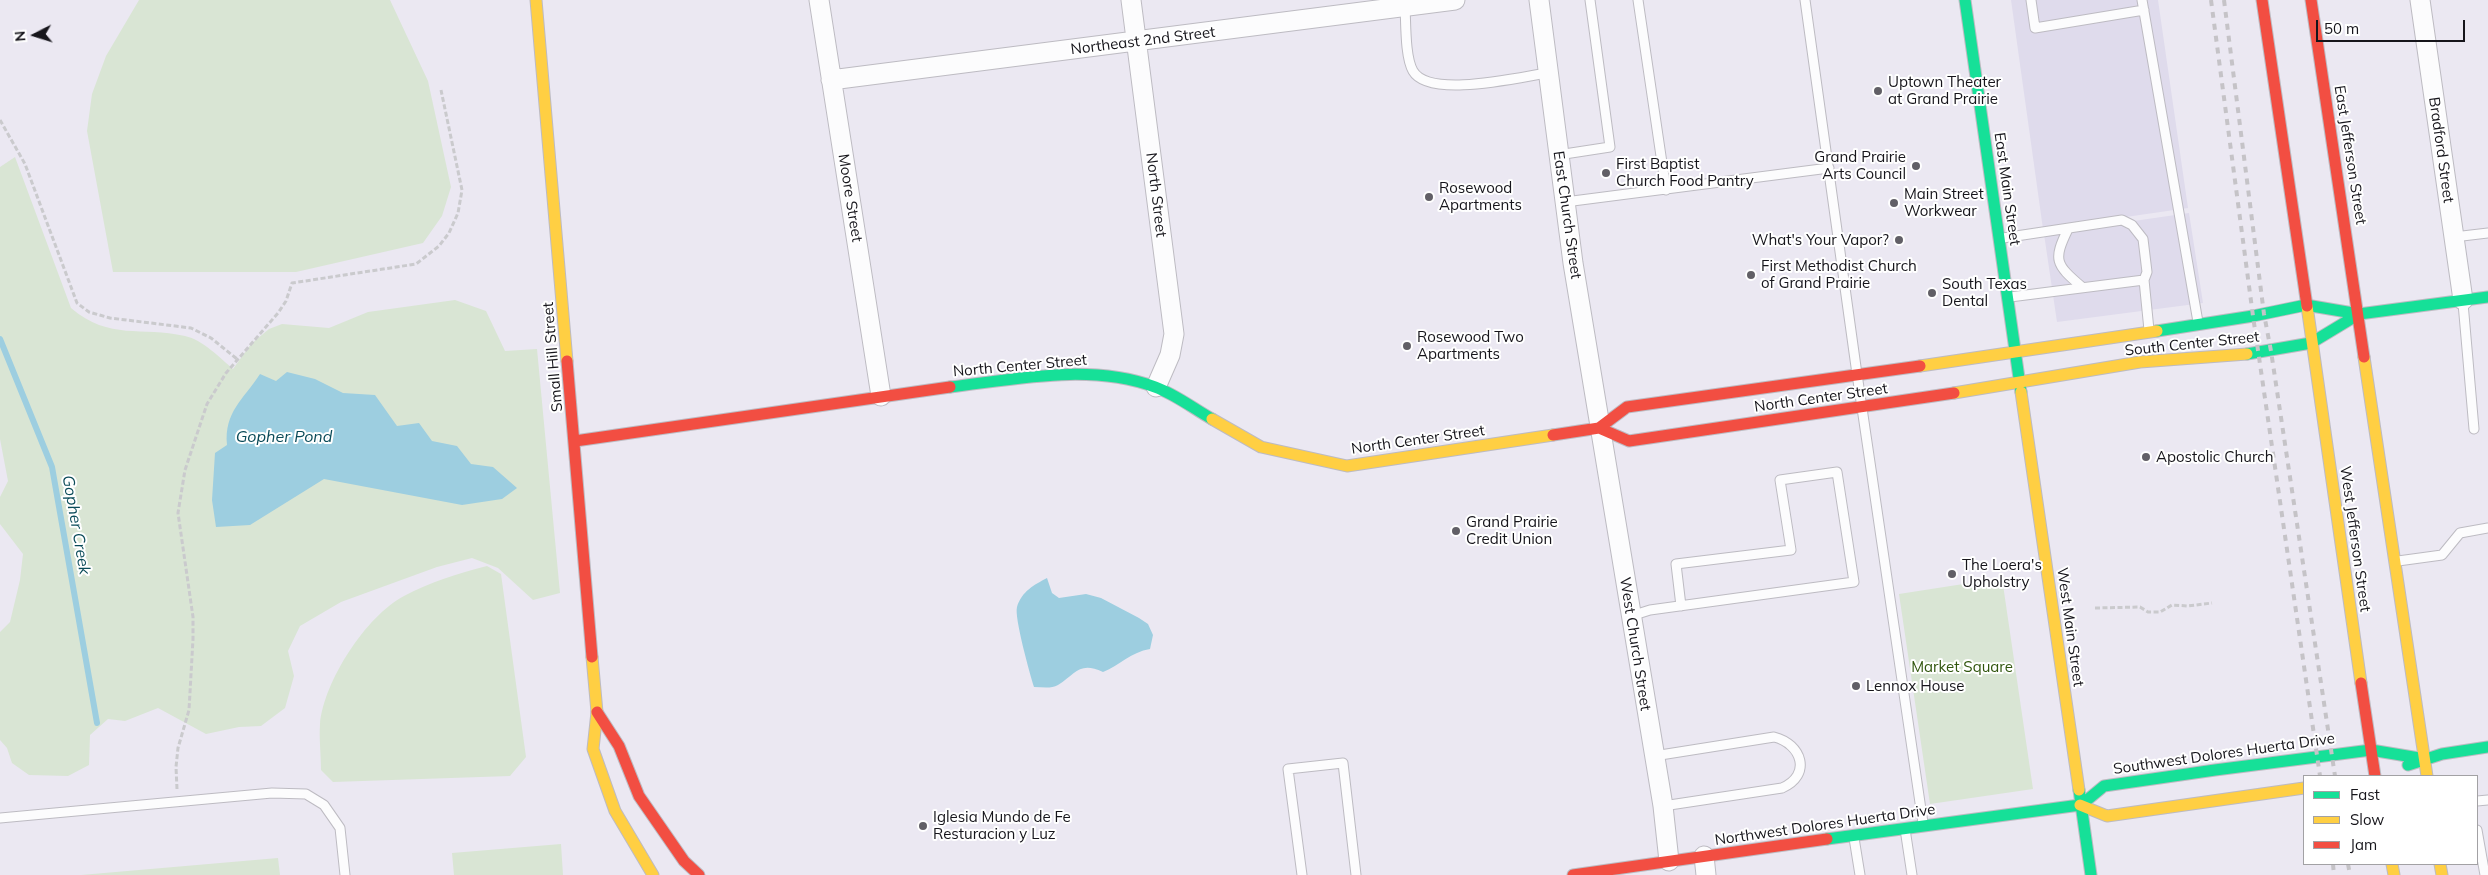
<!DOCTYPE html>
<style>
body{margin:0}
#map{position:relative;width:2488px;height:875px;overflow:hidden;background:#ebe8f2;font-family:Mulish,sans-serif}
canvas{display:block}
.legend{position:absolute;left:2303px;top:775px;width:175px;height:90px;box-sizing:border-box;background:#fff;border:1px solid #a2a1a4;margin:0;padding:6px 9px;list-style:none;font-size:15px;color:#16151b}
.legend li{display:flex;align-items:center;gap:10px;height:25px}
.legend b{width:25px;border:1px solid #a2a1a4}
.north{position:absolute;left:10px;top:10px;width:50px;height:50px;-webkit-text-stroke:4px #fff;paint-order:stroke;rotate:265deg;font-size:14px;font-weight:700;line-height:20px;text-align:center;color:#16151b}
.north::after{content:'';display:block;margin:auto;width:18px;height:22px;background:#16151b;clip-path:polygon(50% 0,100% 100%,50% 72%,0 100%)}
.scale{position:absolute;left:2316px;top:20px;width:149px;height:22px;box-sizing:border-box;border:2px solid #16151b;border-top:0;padding-left:6px;font-size:15px;line-height:18px;white-space:nowrap;color:#16151b;-webkit-text-stroke:4px #fff;paint-order:stroke}
</style>
<div id="map">
<canvas width="2488" height="875"></canvas>
<ul class="legend">
<li><b style="height:6px;background:#16e098"></b>Fast</li>
<li><b style="height:6px;background:#ffcf43"></b>Slow</li>
<li><b style="height:6px;background:#f24e42"></b>Jam</li>
</ul>
<div class="north">N</div>
<div class="scale">50 m</div>
</div>
<script>
const c = document.querySelector('canvas').getContext('2d');
c.lineJoin = 'round';
function paint(path, color) { c.fillStyle = color; c.fill(path, 'evenodd'); }
function stroke(path, color, width, dash) { c.strokeStyle = color; c.lineWidth = width; c.lineCap = dash ? 'butt' : 'round'; c.setLineDash(dash || []); c.stroke(path); }
function label(font, color, halo, rows, align = 'center') {
  c.font = font + ' Mulish,sans-serif'; c.lineWidth = 4; c.setLineDash([]); c.textBaseline = 'middle'; c.strokeStyle = halo; c.fillStyle = color; for (const [text, x, y, turn = 0] of rows) {
    c.save(); c.translate(x, y); c.rotate((+turn || 0) * Math.PI / 180); c.textAlign = isNaN(turn) ? turn : align; if (halo) c.strokeText(text, 0, 0); c.fillText(text, 0, 0); c.restore();
  }
}
paint(new Path2D(`
 M 2011,0 L 2158,0 L 2188,208 L 2043,229 Z
 M 2189,213 L 2203,303 L 2057,322 L 2044,234 Z`), '#dfdbec');
paint(new Path2D(`
 M 139,0 L 390,0 L 428,81 L 451,187 L 442,216 L 423,243 L 296,272 L 113,272 L 87,131 L 92,94 L 106,56 Z
 M 15,157 L 71,308 C 110,341 141,326 185,336 C 203,340 220,358 233,369 L 251,344 L 269,329 L 282,324 L 329,328 L 368,312 L 455,300 L 486,311 L 505,351 L 537,349 L 560,593 L 533,600 L 498,568 L 472,558 L 437,567 L 341,602 L 300,626 L 288,651 L 294,676 L 285,708 L 261,726 L 239,727 L 206,734 L 158,708 L 125,721 L 108,719 L 90,735 L 89,765 L 68,776 L 29,775 L 12,763 L 7,748 L 0,740 L 0,632 L 10,622 L 20,580 L 23,554 L 0,524 L 0,497 L 8,481 L 0,439 L 0,167 Z
 M 487,566 L 501,574 L 526,757 L 510,776 L 333,782 L 321,770 C 321,755 319,739 320,724 C 324,681 366,616 404,596 C 430,582 459,573 487,566 Z
 M 2002,578 L 2033,789 L 1930,804 L 1899,594 Z
 M 561,844 L 563,875 L 454,875 L 452,853 Z
 M 278,858 L 280,875 L 81,875 Z`), '#d9e5d4');
paint(new Path2D(`
 M 287,372 L 315,379 L 343,393 L 375,395 L 397,426 L 419,423 L 432,441 L 457,446 L 471,464 L 493,467 L 517,488 L 502,499 L 462,505 L 324,479 L 250,525 L 216,527 L 212,500 L 215,453 L 227,445 C 224,412 243,400 260,374 L 276,381 Z
 M 1047,578 L 1052,593 L 1059,598 L 1086,594 L 1101,598 L 1139,618 L 1148,624 L 1153,635 L 1150,649 C 1131,652 1120,665 1103,672 C 1079,661 1076,674 1058,685 C 1051,689 1042,687 1034,687 C 1030,674 1014,617 1017,607 C 1022,591 1034,585 1047,578 Z`), '#9dcee0');
stroke(new Path2D(`
 M 0,339 L 52,467 L 97,723`), '#9dcee0', 6);
const lane = new Path2D(`
 M 1638,0 L 1666,190
 M 1805,0 L 1857,374 L 1923,823
 M 2031,0 L 2035,28 L 2144,10
 M 2142,0 L 2198,322
 M 1405,7 C 1406,24 1405,57 1413,71 C 1429,99 1520,77 1547,73
 M 1558,155 L 1610,147 L 1590,0
 M 1565,202 L 1829,168
 M 2068,229 C 2053,260 2055,264 2082,287
 M 2454,237 L 2488,233
 M 2003,238 L 2122,220 L 2132,225 L 2143,239 L 2147,272 L 2144,280 L 2149,330
 M 2010,297 L 2144,280
 M 2463,303 L 2474,429
 M 2398,561 L 2442,555 L 2460,533 L 2488,528
 M 1631,616 L 1650,610 L 1854,582 L 1837,472 L 1780,480 L 1791,550 L 1676,564 L 1681,606
 M 1654,756 L 1774,737 C 1802,744 1812,775 1782,788 L 1663,806
 M 2477,801 L 2488,800
 M 0,818 L 272,793 L 306,794 L 324,805 L 340,828 L 345,875
 M 1905,829 L 1912,875
 M 2477,830 L 2485,875
 M 1854,838 L 1860,875
 M 1302,875 L 1288,769 L 1343,763 L 1356,875`);
const street = new Path2D(`
 M 819,0 L 881,396
 M 1131,0 L 1174,334 L 1170,355 L 1156,387
 M 1539,0 L 1573,263 L 1663,806 L 1669,861
 M 2420,0 L 2463,300
 M 831,80 L 1455,0
 M 1704,856 L 1706,875`);
const fast = new Path2D(`
 M 1965,0 L 2021,392
 M 2157,331 L 2253,316 L 2306,305 L 2359,314 L 2488,297
 M 2247,354 L 2311,343 L 2359,314
 M 950,387 C 1017,379 1090,363 1155,387 C 1175,394 1194,409 1212,419
 M 2408,765 L 2442,754 L 2488,747
 M 2079,790 L 2091,875
 M 2081,805 L 2104,786 L 2215,770 L 2371,750 L 2425,759
 M 1827,839 L 2080,805`);
const slow = new Path2D(`
 M 536,0 L 567,361
 M 2307,306 L 2361,683
 M 2364,357 L 2427,776
 M 1920,366 L 2157,331
 M 2021,392 L 2079,790
 M 1954,393 L 2140,362 L 2247,354
 M 1212,419 L 1261,447 L 1347,466 L 1553,435
 M 592,657 L 597,712 L 593,749 L 615,811 L 653,875
 M 2080,805 L 2107,816 L 2304,788
 M 2392,864 L 2394,875
 M 2440,864 L 2442,875`);
const jam = new Path2D(`
 M 2262,0 L 2307,306
 M 2311,0 L 2364,357
 M 567,361 L 592,657
 M 1599,428 L 1629,441 L 1954,393
 M 1553,435 L 1599,428 L 1627,407 L 1920,366
 M 575,441 L 950,387
 M 2361,683 L 2375,776
 M 597,712 L 619,746 L 639,796 L 684,861 L 699,875
 M 1573,875 L 1827,839`);
stroke(lane, '#bdbbc2', 11);
stroke(street, '#bdbbc2', 21);
stroke(fast, '#bdbbc2', 13);
stroke(slow, '#bdbbc2', 13);
stroke(jam, '#bdbbc2', 13);
stroke(new Path2D(`
 M 0,120 L 25,164 L 77,303 L 89,312 L 110,318 L 191,328 L 211,338 L 237,359
 M 2095,608 L 2140,607 L 2148,612 L 2160,612 L 2172,605 L 2188,606 L 2212,603
 M 177,789 L 176,767 L 178,748 L 189,710 L 193,639 L 193,617 L 178,513 L 185,470 L 207,404 L 226,373 L 278,313 L 286,301 L 292,283 L 416,264 L 439,246 L 449,233 L 458,213 L 462,190 L 441,90`), '#cacacd', 3, [5, 2.5]);
stroke(lane, '#fcfcfd', 9);
stroke(street, '#fcfcfd', 19);
stroke(fast, '#16e098', 11);
stroke(slow, '#ffcf43', 11);
stroke(jam, '#f24e42', 11);
stroke(new Path2D(`
 M 2211,0 L 2253,316 L 2320,776
 M 2224,0 L 2264,314 L 2271,351 L 2335,776
 M 2333,864 L 2334,875
 M 2348,864 L 2350,875`), '#c5c3c7', 4, [6, 6]);
for (const [x, y, r, color] of [
 [1878,91,5,"#615f66"],
 [1916,166,5,"#615f66"],
 [1606,173,5,"#615f66"],
 [1429,197,5,"#615f66"],
 [1894,203,5,"#615f66"],
 [1899,240,5,"#615f66"],
 [1751,275,5,"#615f66"],
 [1932,293,5,"#615f66"],
 [1407,346,5,"#615f66"],
 [2146,457,5,"#615f66"],
 [1456,531,5,"#615f66"],
 [1952,574,5,"#615f66"],
 [1856,686,5,"#615f66"],
 [923,826,5,"#615f66"]
]) { const dot = new Path2D(); dot.arc(x, y, r, 0, 2 * Math.PI); c.fillStyle = color; c.fill(dot); stroke(dot, '#fff', 2); }
label('15px', '#16151b', '#fff', [
 ["Northeast 2nd Street",1143,41,-7],
 ["Bradford Street",2441,150,82],
 ["East Jefferson Street",2350,155,81],
 ["East Main Street",2007,189,82],
 ["North Street",1156,195,83],
 ["Moore Street",850,198,81],
 ["East Church Street",1567,215,82],
 ["South Center Street",2192,344,-6],
 ["Small Hill Street",553,357,-95],
 ["North Center Street",1020,366,-5],
 ["North Center Street",1821,398,-8],
 ["North Center Street",1418,440,-8],
 ["West Jefferson Street",2355,539,82],
 ["West Main Street",2070,627,82],
 ["West Church Street",1635,644,81],
 ["Southwest Dolores Huerta Drive",2224,754,-8],
 ["Northwest Dolores Huerta Drive",1825,825,-8]
]);
label('15px', '#16151b', '#fff', [
 ["Uptown Theater",1888,82],
 ["at Grand Prairie",1888,99],
 ["Grand Prairie",1906,157,"right"],
 ["Arts Council",1906,174,"right"],
 ["First Baptist",1616,164],
 ["Church Food Pantry",1616,181],
 ["Rosewood",1439,188],
 ["Apartments",1439,205],
 ["Main Street",1904,194],
 ["Workwear",1904,211],
 ["What's Your Vapor?",1889,240,"right"],
 ["First Methodist Church",1761,266],
 ["of Grand Prairie",1761,283],
 ["South Texas",1942,284],
 ["Dental",1942,301],
 ["Rosewood Two",1417,337],
 ["Apartments",1417,354],
 ["Apostolic Church",2156,457],
 ["Grand Prairie",1466,522],
 ["Credit Union",1466,539],
 ["The Loera's",1962,565],
 ["Upholstry",1962,582],
 ["Lennox House",1866,686],
 ["Iglesia Mundo de Fe",933,817],
 ["Resturacion y Luz",933,834]
], 'left');
label('15px', '#30550d', '#fff', [
 ["Market Square",1962,667]
]);
label('italic 16px', '#094a58', '#fff', [
 ["Gopher Pond",284,437],
 ["Gopher Creek",76,525,80]
]);
</script>
